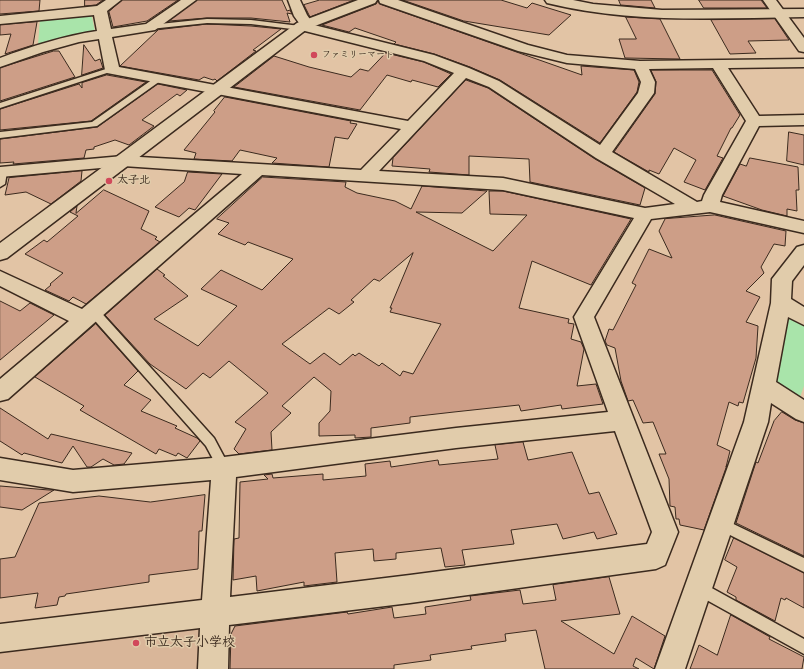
<!DOCTYPE html>
<meta charset="utf-8">
<style>
body{margin:0}
canvas{display:block;background:#e2c4a5}
</style>
<canvas width="804" height="669"></canvas>
<script>
const c = document.querySelector('canvas').getContext('2d');
c.lineJoin = 'round';
function paint(path, color) { c.fillStyle = color; c.fill(path, 'evenodd'); }
function stroke(path, color, width, dash) { c.strokeStyle = color; c.lineWidth = width; c.lineCap = dash ? 'butt' : 'round'; c.setLineDash(dash || []); c.stroke(path); }
function label(font, color, halo, rows, align = 'center') {
  c.font = font + ' "Architects Daughter","Klee One",sans-serif'; c.lineWidth = 3; c.setLineDash([]); c.textBaseline = 'middle'; c.strokeStyle = halo; c.fillStyle = color; for (const [text, x, y, turn = 0] of rows) {
    c.save(); c.translate(x, y); c.rotate((+turn || 0) * Math.PI / 180); c.textAlign = isNaN(turn) ? turn : align; if (halo) c.strokeText(text, 0, 0); c.fillText(text, 0, 0); c.restore();
  }
}
paint(new Path2D(`
 M 196,625 L 206,634 L 205,669 L 0,669 L 0,652 Z`), '#d9b699');
paint(new Path2D(`
 M 91,12 L 95,32 L 72,35 L 38,45 L 40,18 Z
 M 787,312 L 804,323 L 804,386 L 800,397 L 773,381 Z`), '#a9e4aa');
const building = new Path2D(`
 M 0,0 L 40,0 L 39,11 L 0,14 Z
 M 85,0 L 103,0 L 96,5 L 85,6 Z
 M 122,0 L 178,0 L 147,21 L 113,27 L 109,12 Z
 M 197,0 L 282,0 L 287,11 L 290,10 L 292,14 L 287,13 L 290,22 L 251,18 L 207,18 L 169,21 Z
 M 320,0 L 354,0 L 310,17 L 304,5 Z
 M 403,0 L 501,0 L 527,8 L 532,3 L 571,15 L 549,35 L 464,21 Z
 M 619,0 L 651,0 L 655,8 L 621,5 Z
 M 699,0 L 761,0 L 767,8 L 704,8 Z
 M 378,1 L 380,4 L 582,75 L 581,66 L 634,70 L 639,82 L 637,92 L 600,143 L 500,80 L 470,67 L 434,54 L 394,44 L 396,42 L 355,28 L 349,32 L 322,25 L 376,4 Z
 M 626,17 L 660,19 L 680,59 L 625,58 L 619,39 L 636,39 Z
 M 775,19 L 789,40 L 748,41 L 756,53 L 730,54 L 711,20 Z
 M 37,22 L 33,45 L 5,54 L 11,34 L 0,35 L 0,25 Z
 M 207,24 L 251,26 L 281,29 L 253,50 L 256,51 L 217,81 L 215,79 L 213,80 L 204,77 L 199,80 L 120,66 L 158,30 Z
 M 84,45 L 95,61 L 100,59 L 103,68 L 82,75 Z
 M 54,51 L 59,51 L 75,77 L 0,101 L 0,68 Z
 M 386,53 L 424,62 L 451,74 L 438,87 L 412,80 L 411,82 L 387,75 L 360,110 L 234,87 L 274,56 L 309,67 L 351,77 L 360,69 L 368,71 Z
 M 651,70 L 712,70 L 740,115 L 732,128 L 731,128 L 717,156 L 723,158 L 705,190 L 684,182 L 696,160 L 674,148 L 659,174 L 649,170 L 649,172 L 614,152 L 655,94 L 656,82 Z
 M 107,75 L 146,82 L 91,121 L 0,130 L 0,109 L 79,84 L 82,88 L 82,83 Z
 M 466,80 L 488,88 L 595,159 L 645,188 L 640,205 L 530,182 L 529,159 L 469,156 L 469,175 L 429,172 L 430,169 L 392,166 L 393,158 Z
 M 158,84 L 187,90 L 180,96 L 177,94 L 142,120 L 154,126 L 129,145 L 115,140 L 94,147 L 94,149 L 86,150 L 84,158 L 13,164 L 14,162 L 0,163 L 0,139 L 97,127 Z
 M 225,97 L 351,121 L 350,123 L 357,124 L 348,139 L 335,137 L 329,167 L 272,163 L 277,158 L 240,150 L 232,161 L 194,159 L 196,153 L 184,150 L 215,112 L 214,111 Z
 M 789,132 L 804,135 L 804,165 L 787,161 Z
 M 750,158 L 798,167 L 799,190 L 796,190 L 797,211 L 787,209 L 787,216 L 762,210 L 723,196 L 740,164 L 746,166 Z
 M 82,171 L 81,181 L 51,204 L 26,192 L 5,195 L 9,178 Z
 M 188,172 L 222,174 L 195,210 L 189,208 L 179,217 L 155,207 L 184,182 Z
 M 263,177 L 346,182 L 345,187 L 357,193 L 395,201 L 411,209 L 422,186 L 487,191 L 462,213 L 416,212 L 493,251 L 527,215 L 490,214 L 489,191 L 503,191 L 631,219 L 591,285 L 532,261 L 519,308 L 569,319 L 568,323 L 574,324 L 571,339 L 581,342 L 584,349 L 577,386 L 596,384 L 603,404 L 562,409 L 561,405 L 521,411 L 519,405 L 454,412 L 410,417 L 410,423 L 371,428 L 371,437 L 355,438 L 355,435 L 319,436 L 319,423 L 330,411 L 331,391 L 314,377 L 282,406 L 291,413 L 271,432 L 272,450 L 239,454 L 234,449 L 246,429 L 235,422 L 268,393 L 229,361 L 210,378 L 203,373 L 186,389 L 150,364 L 105,315 L 157,269 L 165,275 L 163,276 L 188,296 L 154,319 L 198,346 L 237,306 L 201,289 L 221,270 L 262,290 L 293,259 L 248,242 L 245,245 L 218,234 L 229,223 L 217,219 ZM 413,253 L 390,308 L 392,308 L 390,312 L 441,324 L 413,374 L 403,371 L 400,376 L 382,363 L 379,366 L 359,353 L 355,356 L 353,354 L 340,365 L 324,353 L 310,364 L 282,344 L 329,308 L 339,314 L 354,302 L 351,300 L 374,279 L 379,281 Z
 M 104,190 L 149,211 L 141,229 L 157,237 L 155,239 L 160,242 L 86,304 L 73,297 L 69,301 L 45,290 L 51,285 L 50,284 L 63,273 L 25,254 L 44,240 L 47,242 L 78,216 L 70,212 L 77,206 L 76,213 Z
 M 715,215 L 786,231 L 785,246 L 774,244 L 761,267 L 764,273 L 746,291 L 760,297 L 746,322 L 758,326 L 756,358 L 743,403 L 739,402 L 738,406 L 729,402 L 717,445 L 730,451 L 726,467 L 727,465 L 704,530 L 680,525 L 679,519 L 676,519 L 675,507 L 670,506 L 669,479 L 659,454 L 666,454 L 653,422 L 643,423 L 633,400 L 628,401 L 621,381 L 615,348 L 607,345 L 605,341 L 609,329 L 613,330 L 636,285 L 632,283 L 649,249 L 672,258 L 659,231 L 665,219 Z
 M 0,301 L 20,311 L 30,303 L 54,315 L 0,360 Z
 M 96,324 L 138,371 L 124,385 L 151,400 L 141,411 L 177,426 L 175,428 L 197,438 L 200,441 L 187,458 L 178,453 L 176,456 L 159,449 L 156,454 L 80,410 L 84,406 L 35,377 Z
 M 0,408 L 48,439 L 51,434 L 132,453 L 124,464 L 114,465 L 103,459 L 91,467 L 87,467 L 73,446 L 62,463 L 24,453 L 22,455 L 0,441 Z
 M 782,412 L 795,420 L 804,423 L 804,556 L 736,523 L 756,462 L 758,463 L 774,421 Z
 M 523,442 L 528,460 L 572,452 L 589,494 L 599,492 L 617,534 L 597,539 L 594,532 L 563,539 L 557,524 L 511,530 L 514,544 L 462,550 L 465,565 L 445,567 L 441,548 L 396,553 L 396,559 L 374,561 L 373,549 L 335,553 L 337,582 L 304,586 L 304,582 L 257,591 L 256,576 L 233,580 L 234,539 L 239,538 L 240,482 L 268,479 L 264,475 L 272,474 L 273,478 L 323,474 L 323,480 L 366,476 L 365,464 L 390,461 L 391,467 L 438,460 L 439,465 L 498,459 L 495,445 Z
 M 0,486 L 49,490 L 54,490 L 22,510 L 0,507 Z
 M 205,495 L 202,531 L 199,531 L 198,569 L 149,575 L 149,582 L 66,594 L 65,596 L 59,597 L 57,605 L 35,608 L 38,593 L 0,598 L 0,559 L 15,557 L 39,503 L 99,496 L 150,502 Z
 M 734,538 L 804,573 L 804,608 L 786,598 L 785,600 L 781,598 L 775,621 L 736,600 L 736,597 L 727,592 L 737,567 L 725,560 Z
 M 609,577 L 620,614 L 561,621 L 614,654 L 632,616 L 665,636 L 654,669 L 636,658 L 633,666 L 639,669 L 545,669 L 536,630 L 505,634 L 506,641 L 471,646 L 472,649 L 430,655 L 431,660 L 394,665 L 394,669 L 230,669 L 231,634 L 235,626 L 347,612 L 348,614 L 392,607 L 394,618 L 426,614 L 425,607 L 471,600 L 470,596 L 520,590 L 523,604 L 556,600 L 553,585 Z
 M 731,615 L 770,637 L 769,639 L 804,657 L 802,669 L 690,669 L 699,645 L 717,655 Z`);
paint(building, '#cd9e87');
stroke(building, '#3b2a1e', 1);
const service = new Path2D(`
 M 207,19 L 251,20 L 300,26 L 304,28 L 300,30 L 251,24 L 207,23 L 150,29 L 146,27 L 150,25 Z
 M 109,68 L 112,68 L 116,70 L 0,108 L 0,103 Z
 M 156,77 L 159,77 L 163,79 L 97,126 L 0,138 L 0,132 L 92,122 Z
 M 3,169 L 7,172 L 5,184 L 0,187 L 0,170 Z
 M 93,307 L 97,308 L 214,438 L 230,468 L 228,472 L 224,474 L 220,472 L 206,446 L 89,314 L 88,311 L 89,308 Z
 M 721,518 L 804,558 L 804,572 L 716,528 L 714,524 L 716,520 Z
 M 699,581 L 804,639 L 804,654 L 694,593 L 692,588 L 694,583 Z`);
const minor = new Path2D(`
 M 106,0 L 121,0 L 107,11 L 111,29 L 146,24 L 181,0 L 196,0 L 155,30 L 112,37 L 119,67 L 408,121 L 454,73 L 424,61 L 297,29 L 295,26 L 299,23 L 294,16 L 288,0 L 300,0 L 307,15 L 314,25 L 434,55 L 469,68 L 499,81 L 600,145 L 638,93 L 641,82 L 635,69 L 567,63 L 518,51 L 380,3 L 379,0 L 398,0 L 528,45 L 567,55 L 640,61 L 804,59 L 804,67 L 728,68 L 759,116 L 804,115 L 804,125 L 759,126 L 722,195 L 720,202 L 804,221 L 804,233 L 710,212 L 651,219 L 594,317 L 678,532 L 665,565 L 656,569 L 410,603 L 229,625 L 228,669 L 198,669 L 200,628 L 0,652 L 0,624 L 202,600 L 211,480 L 73,492 L 0,480 L 0,458 L 73,470 L 224,457 L 456,428 L 608,412 L 574,317 L 634,218 L 503,190 L 262,175 L 8,399 L 0,401 L 0,379 L 69,321 L 0,286 L 0,271 L 82,309 L 242,174 L 123,166 L 0,177 L 0,167 L 123,156 L 361,170 L 401,129 L 107,73 L 105,70 L 99,39 L 79,42 L 43,52 L 0,67 L 0,58 C 32,46 64,36 97,31 L 94,15 L 0,24 L 0,16 L 97,6 ZM 713,68 L 746,121 L 704,195 L 702,201 L 697,202 L 612,152 L 654,93 L 655,82 L 649,69 ZM 466,78 L 489,87 L 596,158 L 675,204 L 645,208 L 503,178 L 379,171 ZM 615,431 L 652,532 L 647,544 L 410,575 L 230,597 L 236,477 L 456,448 Z
 M 763,0 L 776,0 L 804,38 L 804,52 L 799,51 Z
 M 804,245 L 804,265 L 792,281 L 791,299 L 804,307 L 804,325 L 788,317 L 776,382 L 804,400 L 804,422 L 796,419 L 771,403 L 768,422 L 685,669 L 655,669 L 744,422 L 771,303 L 772,279 L 797,247 Z`);
const tertiary = new Path2D(`
 M 358,0 L 377,0 L 375,3 L 307,29 L 7,258 L 0,260 L 0,243 L 297,23 Z
 M 545,0 L 573,0 L 593,4 L 662,10 L 804,9 L 804,17 C 719,18 631,24 547,3 Z`);
stroke(service, '#3b2a1e', 3);
stroke(minor, '#3b2a1e', 3);
stroke(tertiary, '#3b2a1e', 3);
paint(service, '#e1ccab');
paint(minor, '#e1ccab');
paint(tertiary, '#e1ccab');
for (const [x, y, r, color] of [
 [314,55,4,"#d1495b"],
 [109,181,4,"#d1495b"],
 [136,643,4,"#d1495b"]
]) { const dot = new Path2D(); dot.arc(x, y, r, 0, 2 * Math.PI); c.fillStyle = color; c.fill(dot); stroke(dot, '#e1ccab', 1.5); }
label('bold 9px', '#3b2a1e', '#e1ccab', [
 ["ファミリーマート",322,55]
], 'left');
label('bold 11px', '#3b2a1e', '#e1ccab', [
 ["太子北",117,181]
], 'left');
label('bold 13px', '#3b2a1e', '#e1ccab', [
 ["市立太子小学校",144,643]
], 'left');
</script>
